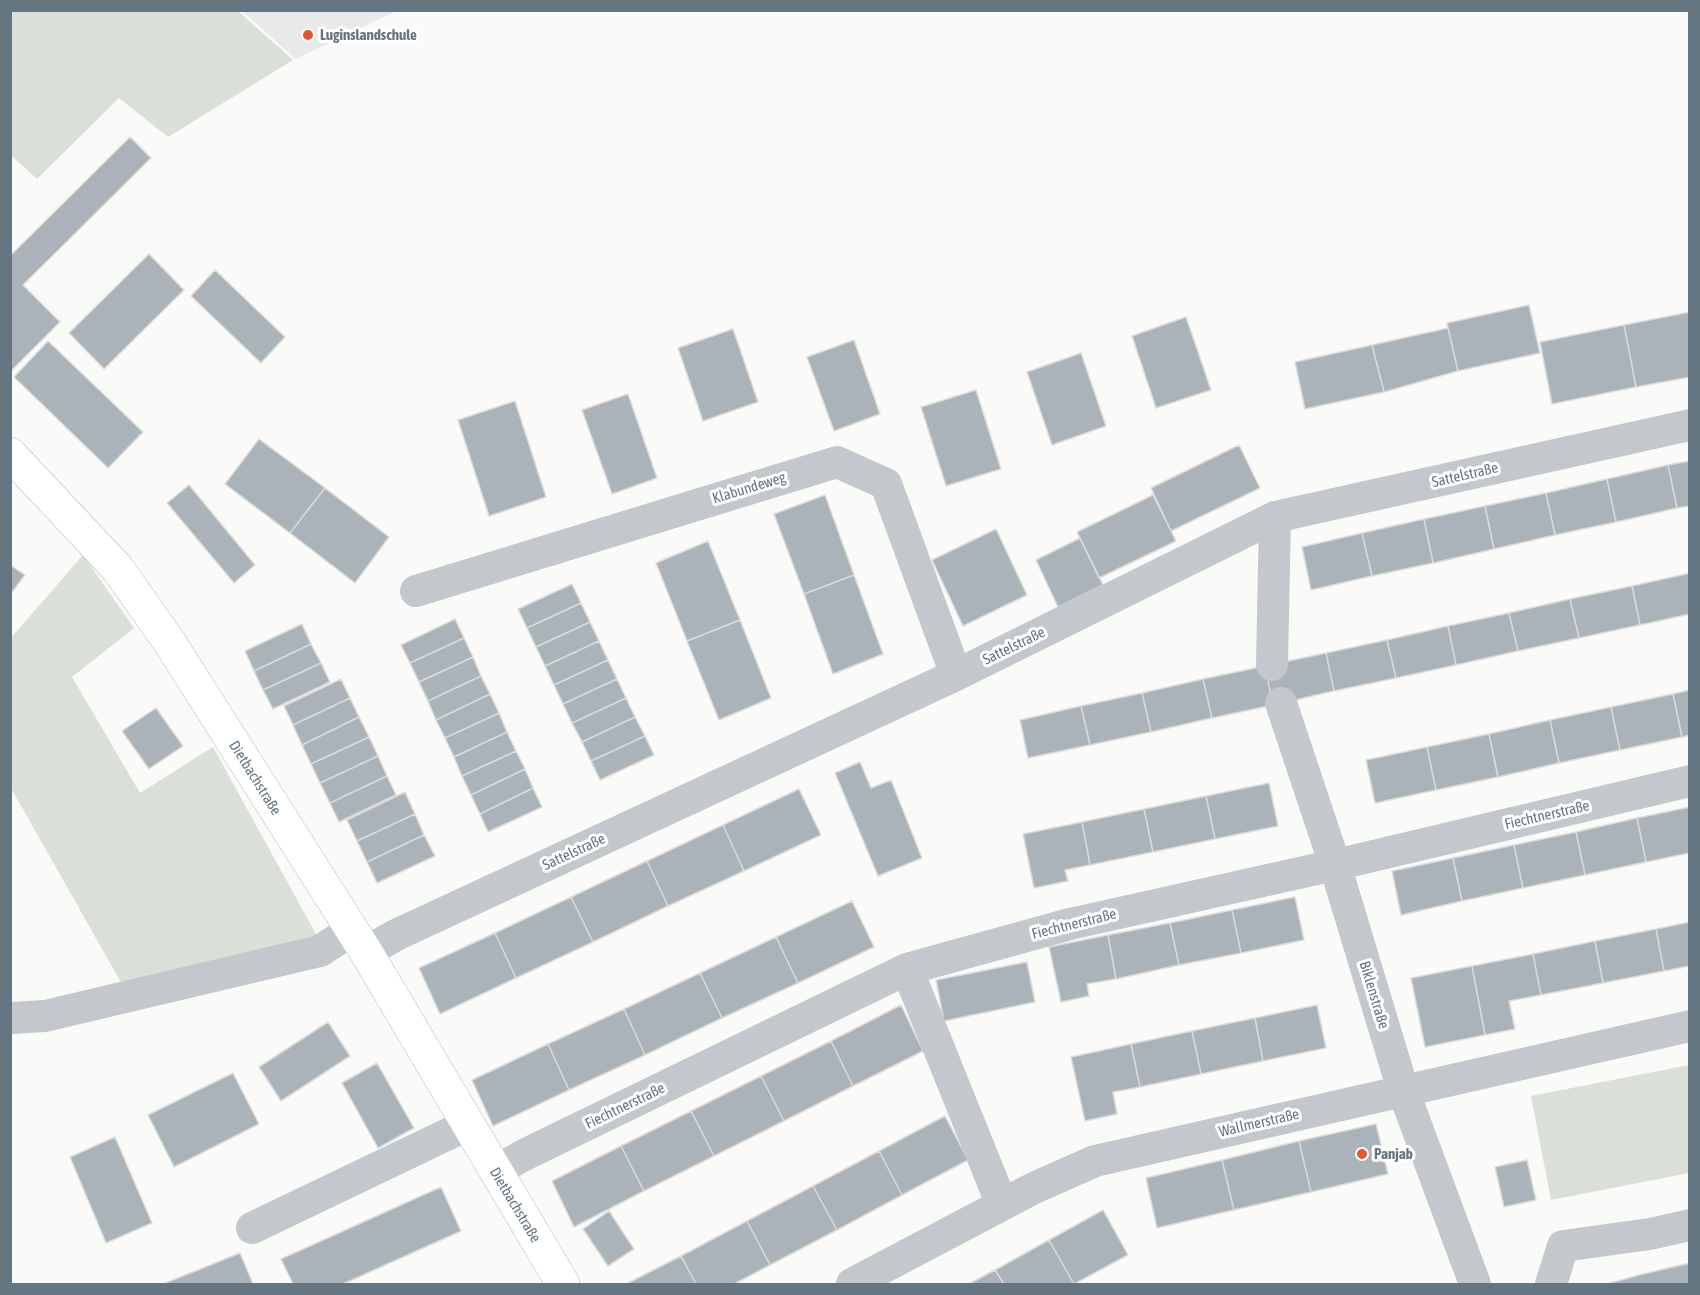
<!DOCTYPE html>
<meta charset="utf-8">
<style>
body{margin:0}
#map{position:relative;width:1700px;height:1295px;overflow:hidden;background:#fafaf8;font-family:"Asap Condensed",sans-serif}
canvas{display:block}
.frame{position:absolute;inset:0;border:12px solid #657683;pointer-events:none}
</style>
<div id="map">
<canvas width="1700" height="1295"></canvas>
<div class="frame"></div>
</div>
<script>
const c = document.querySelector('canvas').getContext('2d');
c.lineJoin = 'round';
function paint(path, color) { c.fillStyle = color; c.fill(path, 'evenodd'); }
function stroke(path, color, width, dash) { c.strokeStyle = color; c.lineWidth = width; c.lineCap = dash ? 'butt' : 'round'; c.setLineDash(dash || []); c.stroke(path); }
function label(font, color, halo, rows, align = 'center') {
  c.font = font + ' "Asap Condensed",sans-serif'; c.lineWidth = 6; c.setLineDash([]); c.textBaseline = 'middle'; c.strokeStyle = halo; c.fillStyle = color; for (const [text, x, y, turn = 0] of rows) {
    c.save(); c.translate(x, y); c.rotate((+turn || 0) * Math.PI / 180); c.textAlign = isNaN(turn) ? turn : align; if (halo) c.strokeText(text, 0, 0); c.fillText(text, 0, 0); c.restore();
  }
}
paint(new Path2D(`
 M 242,11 L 396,11 L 296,59 Z`), '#e8e9e9');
paint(new Path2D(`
 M 10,11 L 238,11 L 293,60 L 168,137 L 119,98 L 37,179 L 11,155 Z
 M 83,555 L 134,628 L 72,677 L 140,793 L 213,747 L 317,936 L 123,986 L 11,788 L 10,639 Z
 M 1689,1065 L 1689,1173 L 1551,1200 L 1531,1096 Z`), '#dadfd7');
const building = new Path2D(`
 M 130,137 L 151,158 L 23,285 L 60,322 L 11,371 L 10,256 Z
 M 149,254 L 184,290 L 104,369 L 69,333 Z
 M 215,270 L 285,337 L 261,363 L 191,296 Z
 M 1529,305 L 1540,353 L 1458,371 L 1447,323 Z
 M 1690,312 L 1690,377 L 1636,387 L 1624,325 Z
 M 1186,317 L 1211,390 L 1156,408 L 1132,336 Z
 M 1624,325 L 1636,387 L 1552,404 L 1540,342 Z
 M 1448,328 L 1458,371 L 1384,392 L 1372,345 Z
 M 733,329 L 758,402 L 703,421 L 678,348 Z
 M 854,340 L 880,414 L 834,431 L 807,357 Z
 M 48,341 L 143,432 L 108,468 L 14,377 Z
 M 1372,345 L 1384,392 L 1305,409 L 1295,362 Z
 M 1081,353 L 1106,426 L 1052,445 L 1027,372 Z
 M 976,390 L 1001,469 L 946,486 L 921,407 Z
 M 628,394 L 657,478 L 612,494 L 582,410 Z
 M 515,401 L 546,497 L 489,516 L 458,420 Z
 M 259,439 L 325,488 L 290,533 L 225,484 Z
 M 1239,445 L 1260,488 L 1171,531 L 1151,488 Z
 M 1690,461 L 1690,506 L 1677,508 L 1668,465 Z
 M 1668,465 L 1677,508 L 1616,522 L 1607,479 Z
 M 1607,479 L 1616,522 L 1555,535 L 1546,493 Z
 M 189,485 L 255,565 L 234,583 L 167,503 Z
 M 325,488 L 389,537 L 355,583 L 290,533 Z
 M 1546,493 L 1555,535 L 1494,549 L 1485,506 Z
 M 825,495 L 854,575 L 804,594 L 774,514 Z
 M 1153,495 L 1176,541 L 1099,578 L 1077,532 Z
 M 1485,506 L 1494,549 L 1433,563 L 1424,519 Z
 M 1424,519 L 1433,563 L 1372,576 L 1362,533 Z
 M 996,529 L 1027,595 L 963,626 L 932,560 Z
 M 1362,533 L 1372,576 L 1311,590 L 1302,547 Z
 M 1080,538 L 1103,585 L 1058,607 L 1036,560 Z
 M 708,541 L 740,620 L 687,641 L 656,563 Z
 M 10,565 L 25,575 L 10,595 Z
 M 1690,573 L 1690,614 L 1640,625 L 1632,586 Z
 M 854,575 L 883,654 L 833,674 L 804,594 Z
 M 572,584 L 581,603 L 527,628 L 518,609 Z
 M 1632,586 L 1640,625 L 1579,638 L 1570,599 Z
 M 1570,599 L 1579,638 L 1518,651 L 1509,613 Z
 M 581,603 L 590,622 L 536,647 L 527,628 Z
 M 1509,613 L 1518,651 L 1456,665 L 1448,626 Z
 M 455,619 L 464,638 L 410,663 L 401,645 Z
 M 740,620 L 771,698 L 719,720 L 687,641 Z
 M 590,622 L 599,641 L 545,666 L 536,647 Z
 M 302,624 L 311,644 L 254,671 L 245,651 Z
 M 1448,626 L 1456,665 L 1396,678 L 1387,640 Z
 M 464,638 L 473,657 L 419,682 L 410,663 Z
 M 1387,640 L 1396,678 L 1334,691 L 1326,653 Z
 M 599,641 L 608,660 L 554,685 L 545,666 Z
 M 311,644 L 321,663 L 263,690 L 254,671 Z
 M 1326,653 L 1334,691 L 1273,705 L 1265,666 Z
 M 473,657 L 481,676 L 428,701 L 419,682 Z
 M 608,660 L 617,679 L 563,704 L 554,685 Z
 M 321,663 L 330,682 L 273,709 L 263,690 Z
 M 1265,666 L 1273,705 L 1212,718 L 1203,679 Z
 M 481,676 L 490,694 L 436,720 L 428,701 Z
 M 341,679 L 350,698 L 293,725 L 284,706 Z
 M 617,679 L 626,698 L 572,723 L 563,704 Z
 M 1203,679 L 1212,718 L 1151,732 L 1142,693 Z
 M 1690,690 L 1690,735 L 1682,737 L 1673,694 Z
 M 1142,693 L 1151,732 L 1090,745 L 1081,706 Z
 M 490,694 L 499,713 L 445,738 L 436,720 Z
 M 1673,694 L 1682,737 L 1620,750 L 1611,707 Z
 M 350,698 L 359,717 L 302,745 L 293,725 Z
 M 626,698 L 635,717 L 582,742 L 572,723 Z
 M 1081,706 L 1090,745 L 1028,758 L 1020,720 Z
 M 1611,707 L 1620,750 L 1559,763 L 1550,720 Z
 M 156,708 L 183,746 L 149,769 L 122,731 Z
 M 499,713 L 507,732 L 454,757 L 445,738 Z
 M 359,717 L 369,737 L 311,764 L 302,745 Z
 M 635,717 L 645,736 L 591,761 L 582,742 Z
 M 1550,720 L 1559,763 L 1498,777 L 1489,734 Z
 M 507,732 L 516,751 L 462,776 L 454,757 Z
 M 1489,734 L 1498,777 L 1436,790 L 1427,747 Z
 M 645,736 L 654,755 L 600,780 L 591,761 Z
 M 369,737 L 378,756 L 320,783 L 311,764 Z
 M 1427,747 L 1436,790 L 1375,803 L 1366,760 Z
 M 516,751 L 525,769 L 471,795 L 462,776 Z
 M 378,756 L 387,776 L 330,803 L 320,783 Z
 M 860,762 L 871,788 L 891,780 L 922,858 L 878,876 L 835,773 Z
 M 525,769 L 533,788 L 480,814 L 471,795 Z
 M 387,776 L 396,795 L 339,822 L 330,803 Z
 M 1269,783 L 1278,826 L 1215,839 L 1206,796 Z
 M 533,788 L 542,807 L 488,832 L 480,814 Z
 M 799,789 L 821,835 L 744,871 L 723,825 Z
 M 405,792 L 415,814 L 357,841 L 347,820 Z
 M 1206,796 L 1215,839 L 1153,852 L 1144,809 Z
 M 1690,807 L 1690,853 L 1646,862 L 1637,818 Z
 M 1144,809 L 1153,852 L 1090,865 L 1082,822 Z
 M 415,814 L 424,835 L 367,862 L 357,841 Z
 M 1637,818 L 1646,862 L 1585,875 L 1576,832 Z
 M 1082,822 L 1090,865 L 1065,870 L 1068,881 L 1034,888 L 1023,834 Z
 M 723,825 L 744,871 L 668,906 L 647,861 Z
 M 1576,832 L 1585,875 L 1523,888 L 1514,845 Z
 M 424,835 L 435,856 L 377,883 L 367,862 Z
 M 1514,845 L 1523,888 L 1462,901 L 1453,858 Z
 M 1453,858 L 1462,901 L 1401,915 L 1392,871 Z
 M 647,861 L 668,906 L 593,942 L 571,897 Z
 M 571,897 L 593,942 L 516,978 L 495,933 Z
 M 1295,897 L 1304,940 L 1241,953 L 1232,910 Z
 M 852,901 L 874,947 L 798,983 L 776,937 Z
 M 1232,910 L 1241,953 L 1179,965 L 1170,923 Z
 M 1690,922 L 1690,966 L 1664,971 L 1656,929 Z
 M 1170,923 L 1179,965 L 1116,979 L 1108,935 Z
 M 1656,929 L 1664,971 L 1603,983 L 1595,941 Z
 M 495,933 L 516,978 L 440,1014 L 419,968 Z
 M 1108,935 L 1116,979 L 1087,984 L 1089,996 L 1061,1002 L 1049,947 Z
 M 776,937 L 798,983 L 722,1018 L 700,973 Z
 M 1595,941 L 1603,983 L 1541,995 L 1533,954 Z
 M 1533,954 L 1541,995 L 1509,1001 L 1515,1029 L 1485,1035 L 1472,966 Z
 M 1027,962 L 1035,1002 L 944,1021 L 936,980 Z
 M 1472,966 L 1485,1035 L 1425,1047 L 1411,978 Z
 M 700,973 L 722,1018 L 645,1055 L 624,1009 Z
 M 901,1005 L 923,1051 L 853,1086 L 831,1041 Z
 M 1317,1005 L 1326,1048 L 1263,1061 L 1255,1018 Z
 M 624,1009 L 645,1055 L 569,1090 L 548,1044 Z
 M 1255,1018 L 1263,1061 L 1201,1074 L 1192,1031 Z
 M 328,1022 L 350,1056 L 281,1101 L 259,1067 Z
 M 1192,1031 L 1201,1074 L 1140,1087 L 1131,1044 Z
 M 831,1041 L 853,1086 L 784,1121 L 761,1076 Z
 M 548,1044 L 569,1090 L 493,1126 L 472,1080 Z
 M 1131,1044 L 1140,1087 L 1113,1092 L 1117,1114 L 1085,1121 L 1071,1057 Z
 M 377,1063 L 414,1128 L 378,1148 L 342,1083 Z
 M 233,1073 L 259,1124 L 174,1167 L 148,1115 Z
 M 761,1076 L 784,1121 L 714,1156 L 691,1111 Z
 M 691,1111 L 714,1156 L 644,1191 L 621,1146 Z
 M 945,1116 L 968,1160 L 902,1195 L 879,1151 Z
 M 1376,1124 L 1388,1174 L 1311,1192 L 1299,1141 Z
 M 115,1137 L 152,1223 L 106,1243 L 70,1157 Z
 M 1299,1141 L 1311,1192 L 1234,1210 L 1222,1160 Z
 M 621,1146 L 644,1191 L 574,1227 L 552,1181 Z
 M 879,1151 L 902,1195 L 837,1230 L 813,1186 Z
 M 1222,1160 L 1234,1210 L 1157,1228 L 1146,1178 Z
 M 1527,1160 L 1536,1200 L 1504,1207 L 1495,1167 Z
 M 813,1186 L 837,1230 L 770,1265 L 747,1221 Z
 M 441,1187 L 461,1231 L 343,1284 L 293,1284 L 281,1259 Z
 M 1103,1210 L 1128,1255 L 1074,1284 L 1049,1240 Z
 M 609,1211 L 634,1249 L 608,1266 L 583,1229 Z
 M 747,1221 L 770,1265 L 734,1284 L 696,1284 L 681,1256 Z
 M 1049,1240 L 1074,1284 L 1004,1284 L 995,1270 Z
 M 240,1253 L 253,1284 L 163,1284 Z
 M 681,1256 L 696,1284 L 626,1284 Z
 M 1690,1263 L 1690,1284 L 1607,1284 L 1639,1275 Z
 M 995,1270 L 1004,1284 L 969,1284 Z`);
paint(building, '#aab3b9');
stroke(building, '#dcdcda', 1.5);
const major = new Path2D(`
 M 10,454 L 118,569 L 170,643 L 366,952 L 563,1284`);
stroke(major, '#b5babe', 34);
stroke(new Path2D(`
 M 416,591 L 837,462 L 886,484 L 956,675
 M 1272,665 L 1275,517
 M 1281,703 L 1335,865 L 1403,1090 L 1475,1284
 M 366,952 L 396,935 L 956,675 L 1275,517 L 1690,425
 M 907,969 L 1002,1205
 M 10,1018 L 45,1016 L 320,951 L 352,930
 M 495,1172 L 522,1156 L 907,969 L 1070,924 L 1335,865 L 1690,781
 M 252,1228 L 467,1125
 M 852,1284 L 1034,1188 L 1095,1161 L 1690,1026
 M 1551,1284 L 1563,1246 L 1650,1234 L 1690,1225`), '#c3c8cc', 32);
stroke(major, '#fff', 33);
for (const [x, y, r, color] of [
 [308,35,6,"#e4572e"],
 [1362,1154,6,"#e4572e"]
]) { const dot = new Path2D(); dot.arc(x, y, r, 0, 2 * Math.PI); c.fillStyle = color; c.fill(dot); stroke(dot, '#fff', 2); }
label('bold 15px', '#657683', '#fff', [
 ["Luginslandschule",320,35],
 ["Panjab",1374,1154]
], 'left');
label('15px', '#657683', '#fff', [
 ["Sattelstraße",1465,475,-13],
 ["Klabundeweg",749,488,-17],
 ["Sattelstraße",1014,646,-26],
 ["Dietbachstraße",255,778,58],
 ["Fiechtnerstraße",1547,815,-13],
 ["Sattelstraße",574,852,-25],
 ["Fiechtnerstraße",1074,924,-14],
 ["Biklenstraße",1374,995,73],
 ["Fiechtnerstraße",625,1106,-26],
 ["Wallmerstraße",1259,1123,-13],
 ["Dietbachstraße",515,1205,59]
]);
</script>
